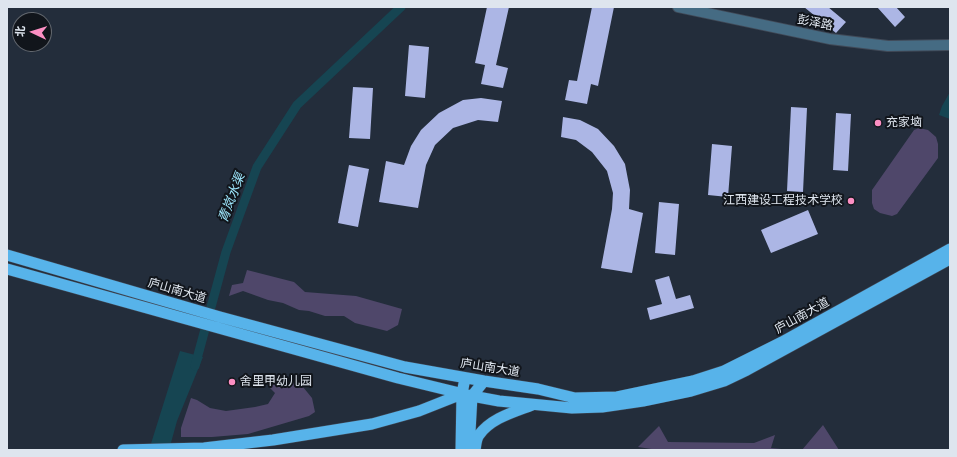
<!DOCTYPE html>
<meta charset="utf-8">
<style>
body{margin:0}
#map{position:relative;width:957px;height:457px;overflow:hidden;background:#232d3b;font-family:Karla,"Noto Sans SC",sans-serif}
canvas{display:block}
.frame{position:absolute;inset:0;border:8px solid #dee5ee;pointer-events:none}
.north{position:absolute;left:12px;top:12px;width:40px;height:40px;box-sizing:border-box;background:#11151b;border:1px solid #63686f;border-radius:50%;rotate:274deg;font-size:11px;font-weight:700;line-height:16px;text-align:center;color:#dee5ee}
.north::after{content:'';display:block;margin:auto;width:14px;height:18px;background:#fc8fc3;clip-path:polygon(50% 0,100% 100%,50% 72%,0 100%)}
</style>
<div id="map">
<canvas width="957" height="457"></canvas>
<div class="frame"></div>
<div class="north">北</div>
</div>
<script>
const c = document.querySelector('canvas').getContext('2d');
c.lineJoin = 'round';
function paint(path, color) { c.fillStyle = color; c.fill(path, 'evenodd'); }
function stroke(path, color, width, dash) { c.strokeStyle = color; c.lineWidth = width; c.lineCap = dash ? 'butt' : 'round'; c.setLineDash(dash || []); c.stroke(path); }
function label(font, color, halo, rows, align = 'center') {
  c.font = font + ' Karla,"Noto Sans SC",sans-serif'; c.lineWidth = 4; c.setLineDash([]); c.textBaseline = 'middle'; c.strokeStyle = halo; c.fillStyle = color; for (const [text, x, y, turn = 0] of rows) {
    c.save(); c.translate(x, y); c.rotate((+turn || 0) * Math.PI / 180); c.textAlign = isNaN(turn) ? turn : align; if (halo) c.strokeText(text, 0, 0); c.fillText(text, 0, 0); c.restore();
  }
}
paint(new Path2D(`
 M 919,128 L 928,130 L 936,137 L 938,144 L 938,158 L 897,214 L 892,216 L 880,213 L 874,209 L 872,203 L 872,190 L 914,130 Z
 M 247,270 L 294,282 L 305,292 L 356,296 L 402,309 L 398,325 L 387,331 L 355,323 L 344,316 L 325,316 L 309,311 L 299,310 L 283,303 L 268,300 L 243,291 L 229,296 L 232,285 L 243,283 Z
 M 287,378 L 303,387 L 312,398 L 315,412 L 309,416 L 248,434 L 212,437 L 181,437 L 181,428 L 191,398 L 197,400 L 210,408 L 226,411 L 255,407 L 268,404 L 275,393 L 268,386 Z
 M 823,425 L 839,450 L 802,450 Z
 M 659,426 L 668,442 L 754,443 L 775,435 L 771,448 L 792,450 L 658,450 L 638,447 Z`), '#4f476a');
paint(new Path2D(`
 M 950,92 L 950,119 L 939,115 L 942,106 Z
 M 180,351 L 203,357 L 177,421 L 169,450 L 149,450 Z`), '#164552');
stroke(new Path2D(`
 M 195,366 L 226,252 L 257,167 L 297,105 L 401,7`), '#164552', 9);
paint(new Path2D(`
 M 487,7 L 509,7 L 496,65 L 508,68 L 503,88 L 481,84 L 485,65 L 475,63 Z
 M 592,7 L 614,7 L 598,86 L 591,84 L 587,104 L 565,100 L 569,80 L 577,81 Z
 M 804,7 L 828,7 L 846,22 L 836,33 Z
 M 877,7 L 896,7 L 905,17 L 895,27 Z
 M 409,45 L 429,47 L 425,98 L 405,96 Z
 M 353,87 L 373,88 L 370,139 L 349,138 Z
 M 481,98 L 502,101 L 498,122 L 478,120 L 453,128 L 435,145 L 426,165 L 418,208 L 379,202 L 386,161 L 404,165 L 411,146 L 421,130 L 439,113 L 463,100 Z
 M 791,107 L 807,108 L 803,192 L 787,191 Z
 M 836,113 L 851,114 L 848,171 L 833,170 Z
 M 563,117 L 580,120 L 598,129 L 614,146 L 625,164 L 630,190 L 629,209 L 643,213 L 632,273 L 601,268 L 612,209 L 613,193 L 607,171 L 592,152 L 576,140 L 561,137 Z
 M 712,144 L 732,146 L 728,197 L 708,195 Z
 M 349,165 L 369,169 L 358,227 L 338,223 Z
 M 659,202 L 679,204 L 675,255 L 655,253 Z
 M 808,210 L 818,234 L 771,253 L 761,230 Z
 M 669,276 L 676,299 L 690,295 L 694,308 L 650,320 L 647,308 L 662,304 L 655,280 Z`), '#acb6e5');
const minor = new Path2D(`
 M 678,7 L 830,39 L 888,46 L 950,45`);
const trunk = new Path2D(`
 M 7,255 L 220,317 L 405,367 L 484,381 L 538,389 L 575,398 L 617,397 L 693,381 L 724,371 L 782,342 L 950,249
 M 7,269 L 398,378 L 472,396 L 499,401 L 572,408 L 602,407 L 643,401 L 691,391 L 724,381 L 747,370 L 950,259
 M 123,450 L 204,448 L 273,440 L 372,424 L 419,411 L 462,394
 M 461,450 L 462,394 L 465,378
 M 469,450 L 472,396 L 484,381
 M 475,450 C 476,445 476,439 479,435 C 491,418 514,412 532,405`);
stroke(minor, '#414a58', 12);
stroke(trunk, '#414a58', 12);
stroke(minor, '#456b83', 10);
stroke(trunk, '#57b3ea', 11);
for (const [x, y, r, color] of [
 [878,123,4,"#fc8fc3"],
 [851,201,4,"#fc8fc3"],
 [232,382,4,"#fc8fc3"]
]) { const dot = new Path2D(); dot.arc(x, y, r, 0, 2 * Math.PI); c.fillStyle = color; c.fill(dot); stroke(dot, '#11151b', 1.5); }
label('12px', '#dee5ee', '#11151b', [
 ["彭泽路",815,23,11],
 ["庐山南大道",177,291,16],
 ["庐山南大道",802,316,-29],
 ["庐山南大道",490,368,9]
]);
label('12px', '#dee5ee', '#11151b', [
 ["充家垴",886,123],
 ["江西建设工程技术学校",843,201,"right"],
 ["舍里甲幼儿园",240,382]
], 'left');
label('italic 13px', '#9de6fc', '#11151b', [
 ["青岚水渠",232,198,-69]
]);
</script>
